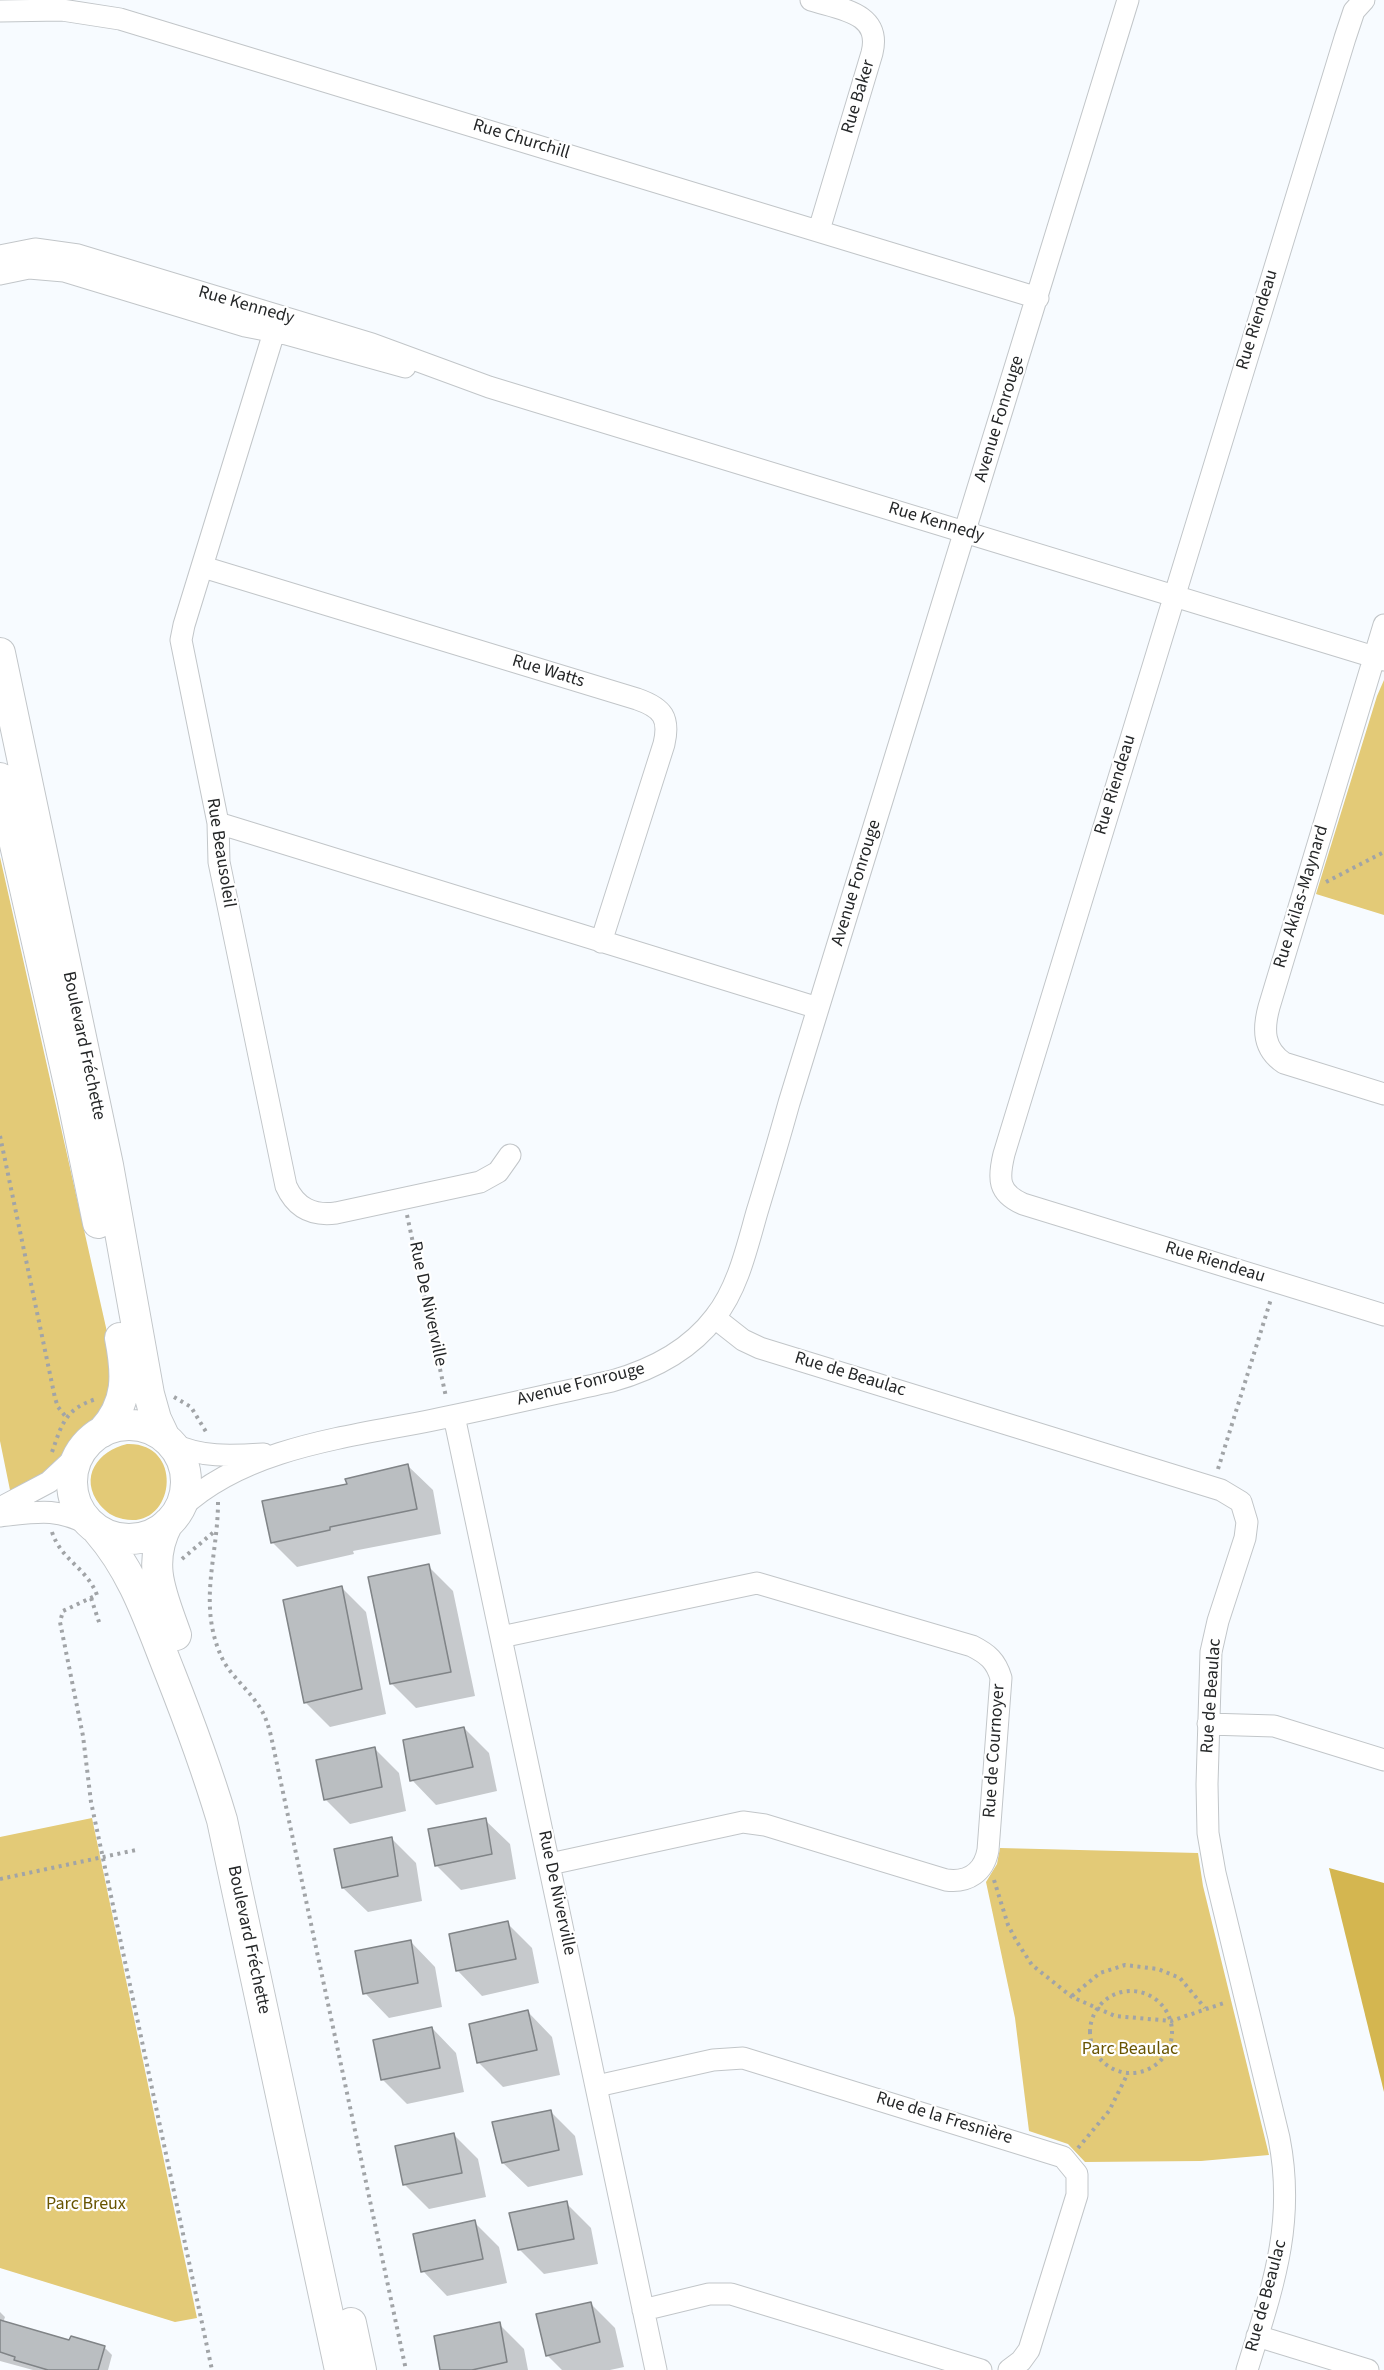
<!DOCTYPE html>
<meta charset="utf-8">
<style>
body{margin:0}
canvas{display:block;background:#f7fbff}
</style>
<canvas width="1384" height="2370"></canvas>
<script>
const c = document.querySelector('canvas').getContext('2d');
c.lineJoin = 'round';
function paint(path, color) { c.fillStyle = color; c.fill(path, 'evenodd'); }
function stroke(path, color, width, dash) { c.strokeStyle = color; c.lineWidth = width; c.lineCap = dash ? 'butt' : 'round'; c.setLineDash(dash || []); c.stroke(path); }
function label(font, color, halo, rows, align = 'center') {
  c.font = font + ' "Source Sans 3",sans-serif'; c.lineWidth = 4.5; c.setLineDash([]); c.textBaseline = 'middle'; c.strokeStyle = halo; c.fillStyle = color; for (const [text, x, y, turn = 0] of rows) {
    c.save(); c.translate(x, y); c.rotate((+turn || 0) * Math.PI / 180); c.textAlign = isNaN(turn) ? turn : align; if (halo) c.strokeText(text, 0, 0); c.fillText(text, 0, 0); c.restore();
  }
}
paint(new Path2D(`
 M 1384,680 L 1384,915 L 1316,894 L 1377,696 Z
 M 0,857 L 114,1363 L 107,1415 L 85,1427 L 54,1465 L 11,1495 L 0,1441 Z
 M 127,1444 C 186,1442 175,1531 123,1519 C 113,1517 106,1512 100,1505 C 78,1477 98,1451 127,1444 Z
 M 92,1818 L 197,2318 L 175,2322 L 0,2268 L 0,1837 Z
 M 1000,1848 L 1198,1853 L 1203,1886 L 1269,2155 L 1201,2161 L 1085,2162 L 1068,2144 L 1029,2131 L 1015,2018 L 986,1882 L 997,1864 Z`), '#e3ca77');
paint(new Path2D(`
 M 1329,1868 L 1384,1883 L 1384,2092 Z`), '#d4b650');
paint(new Path2D(`
 M 408,1466 L 433,1490 L 441,1534 L 353,1551 L 354,1554 L 297,1567 L 272,1542 L 348,1485 Z
 M 428,1566 L 453,1591 L 475,1696 L 416,1708 L 391,1683 Z
 M 342,1588 L 366,1612 L 386,1714 L 330,1727 L 305,1702 Z
 M 464,1728 L 489,1753 L 497,1791 L 436,1805 L 412,1780 Z
 M 374,1748 L 399,1773 L 406,1811 L 350,1824 L 325,1799 Z
 M 485,1820 L 510,1844 L 516,1879 L 461,1890 L 436,1865 Z
 M 391,1838 L 416,1863 L 422,1901 L 368,1912 L 343,1888 Z
 M 507,1923 L 532,1948 L 539,1983 L 482,1996 L 458,1971 L 450,1935 Z
 M 411,1942 L 435,1967 L 442,2007 L 389,2018 L 365,1993 Z
 M 528,2012 L 552,2037 L 560,2075 L 503,2087 L 478,2062 Z
 M 432,2028 L 456,2053 L 464,2092 L 407,2104 L 383,2080 L 375,2041 Z
 M 550,2111 L 575,2136 L 583,2175 L 528,2187 L 503,2163 Z
 M 454,2135 L 478,2159 L 486,2197 L 429,2209 L 404,2184 Z
 M 566,2203 L 591,2228 L 598,2264 L 544,2274 L 519,2249 Z
 M 474,2222 L 499,2247 L 507,2283 L 447,2296 L 423,2271 Z
 M 590,2303 L 615,2328 L 624,2367 L 610,2370 L 562,2370 L 547,2355 Z
 M 0,2312 L 5,2317 L 3,2323 L 70,2342 L 104,2347 L 112,2355 L 108,2370 L 33,2370 L 0,2361 Z
 M 499,2324 L 524,2349 L 528,2370 L 442,2370 Z`), '#0003');
const building = new Path2D(`
 M 408,1464 L 417,1509 L 330,1527 L 330,1530 L 271,1543 L 262,1501 L 347,1484 L 345,1479 Z
 M 429,1564 L 451,1672 L 390,1684 L 368,1577 Z
 M 342,1586 L 362,1689 L 304,1703 L 283,1600 Z
 M 464,1727 L 473,1767 L 410,1781 L 403,1740 Z
 M 375,1747 L 382,1787 L 324,1800 L 316,1760 Z
 M 486,1818 L 492,1854 L 435,1866 L 428,1829 Z
 M 392,1837 L 398,1876 L 342,1888 L 334,1849 Z
 M 508,1921 L 516,1959 L 456,1971 L 449,1934 Z
 M 411,1940 L 418,1983 L 363,1994 L 355,1951 Z
 M 528,2010 L 537,2050 L 477,2063 L 469,2024 Z
 M 432,2027 L 440,2068 L 381,2080 L 373,2040 Z
 M 551,2110 L 559,2150 L 502,2163 L 492,2122 Z
 M 454,2133 L 462,2173 L 403,2185 L 395,2146 Z
 M 567,2201 L 574,2239 L 518,2250 L 509,2213 Z
 M 475,2220 L 483,2259 L 421,2272 L 413,2234 Z
 M 591,2302 L 600,2342 L 546,2356 L 536,2314 Z
 M 0,2320 L 69,2340 L 71,2336 L 105,2346 L 98,2370 L 48,2370 L 14,2360 L 15,2357 L 0,2352 Z
 M 500,2322 L 507,2362 L 472,2370 L 440,2370 L 434,2336 Z`);
paint(building, '#babec1');
stroke(building, '#808487', 1.5);
const minor = new Path2D(`
 M 811,0 C 839,9 882,12 872,53 L 819,230
 M 1364,0 L 1354,11 L 1345,38 L 1004,1154 C 998,1179 998,1193 1023,1204 L 1384,1315
 M 0,11 L 62,10 L 120,19 L 1038,298
 M 0,256 L 35,249 L 78,255 L 372,344 L 489,387 L 1384,660
 M 0,274 L 29,268 L 64,271 L 245,326 L 286,334 L 405,367
 M 279,316 L 184,625 L 181,640 L 218,823 L 219,862 L 286,1186 C 296,1208 313,1216 336,1213 L 480,1182 L 498,1172 L 510,1155
 M 203,567 L 637,699 C 663,708 670,718 664,744 L 601,942
 M 1384,625 L 1269,1007 C 1263,1029 1263,1049 1284,1063 L 1384,1094
 M 218,823 L 818,1008
 M 715,1318 L 743,1340 L 760,1348 L 1221,1490 L 1241,1502 L 1247,1522 L 1245,1538 L 1218,1621 L 1211,1652 L 1207,1784 L 1208,1833 L 1215,1873 L 1279,2138 C 1296,2224 1272,2289 1247,2370
 M 454,1416 L 656,2370
 M 171,1443 C 201,1458 231,1456 264,1454
 M 0,1508 L 49,1482 L 79,1454
 M 181,1508 C 246,1447 349,1437 433,1420 C 493,1408 552,1394 612,1381 C 651,1370 690,1350 715,1317 C 738,1288 747,1247 757,1212 C 768,1176 779,1139 789,1103 L 1128,0
 M 0,1516 C 37,1512 56,1507 90,1525
 M 501,1637 L 757,1583 L 972,1646 C 988,1654 996,1661 1001,1678 L 988,1850 C 984,1872 968,1883 946,1880 L 765,1825 L 743,1822 L 550,1864
 M 1208,1724 L 1274,1726 L 1384,1760
 M 597,2086 L 713,2060 L 743,2058 L 1063,2157 L 1077,2174 L 1077,2195 L 1029,2350 L 1021,2361 L 1009,2370
 M 643,2310 L 709,2294 L 731,2294 L 981,2370
 M 1257,2336 L 1368,2370`);
const secondary = new Path2D(`
 M 0,653 L 108,1165 L 149,1394 L 156,1419 L 165,1438
 M 0,778 L 72,1097 L 98,1223
 M72 1482a57 57 0 1 1 114 0a57 57 0 1 1-114 0Z
 M 102,1432 C 129,1403 127,1374 120,1338
 M 168,1523 C 146,1564 162,1595 176,1635
 M 98,1531 C 134,1572 150,1623 170,1673 C 189,1721 207,1770 222,1820 L 340,2370
 M 351,2323 L 361,2370`);
stroke(minor, '#c2c6c9', 23);
stroke(secondary, '#c2c6c9', 32);
stroke(new Path2D(`
 M 1326,882 L 1384,852
 M 0,1136 L 55,1398 L 58,1407 L 66,1417
 M 407,1215 L 446,1397
 M 174,1397 L 191,1407 L 208,1435
 M 52,1452 C 62,1424 65,1409 96,1399
 M 1218,1469 L 1271,1299
 M 218,1502 C 218,1557 197,1604 222,1658 C 230,1675 246,1687 256,1702 C 264,1712 268,1724 271,1736 L 406,2370
 M 52,1532 C 61,1560 87,1568 97,1595 L 63,1611 L 60,1622 L 83,1736 L 91,1802 L 212,2370
 M 182,1559 L 215,1531
 M 91,1598 L 100,1625
 M 0,1879 L 136,1850
 M 994,1880 L 1008,1925 L 1017,1942 L 1032,1965 L 1072,1997 L 1115,2016 L 1171,2021 L 1227,2002
 M1090 2032a41 41 0 1 1 82 0a41 41 0 1 1-82 0Z
 M 1072,1996 L 1100,1973 L 1125,1965 L 1158,1969 L 1180,1978 L 1205,2008
 M 1078,2148 L 1109,2111 L 1128,2073`), '#a1a4a7', 4, [3, 4.5]);
stroke(minor, '#fff', 21);
stroke(secondary, '#fff', 30);
label('18px', '#252728', '#fff', [
 ["Rue Baker",859,97,-73],
 ["Rue Churchill",521,140,17],
 ["Rue Kennedy",246,306,16],
 ["Rue Riendeau",1258,320,-73],
 ["Avenue Fonrouge",1000,419,-73],
 ["Rue Kennedy",936,523,17],
 ["Rue Watts",548,672,17],
 ["Rue Riendeau",1116,785,-73],
 ["Rue Beausoleil",220,853,81],
 ["Avenue Fonrouge",857,883,-73],
 ["Rue Akilas-Maynard",1302,897,-73],
 ["Boulevard Fréchette",83,1046,78],
 ["Rue Riendeau",1215,1263,17],
 ["Rue De Niverville",427,1304,78],
 ["Rue de Beaulac",850,1375,17],
 ["Avenue Fonrouge",581,1385,-14],
 ["Rue de Beaulac",1212,1696,-86],
 ["Rue de Cournoyer",995,1751,-86],
 ["Rue De Niverville",556,1893,78],
 ["Boulevard Fréchette",248,1940,78],
 ["Rue de la Fresnière",944,2119,17],
 ["Rue de Beaulac",1267,2296,-75]
]);
label('18px', '#685400', '#fff', [
 ["Parc Beaulac",1130,2050],
 ["Parc Breux",86,2205]
]);
</script>
